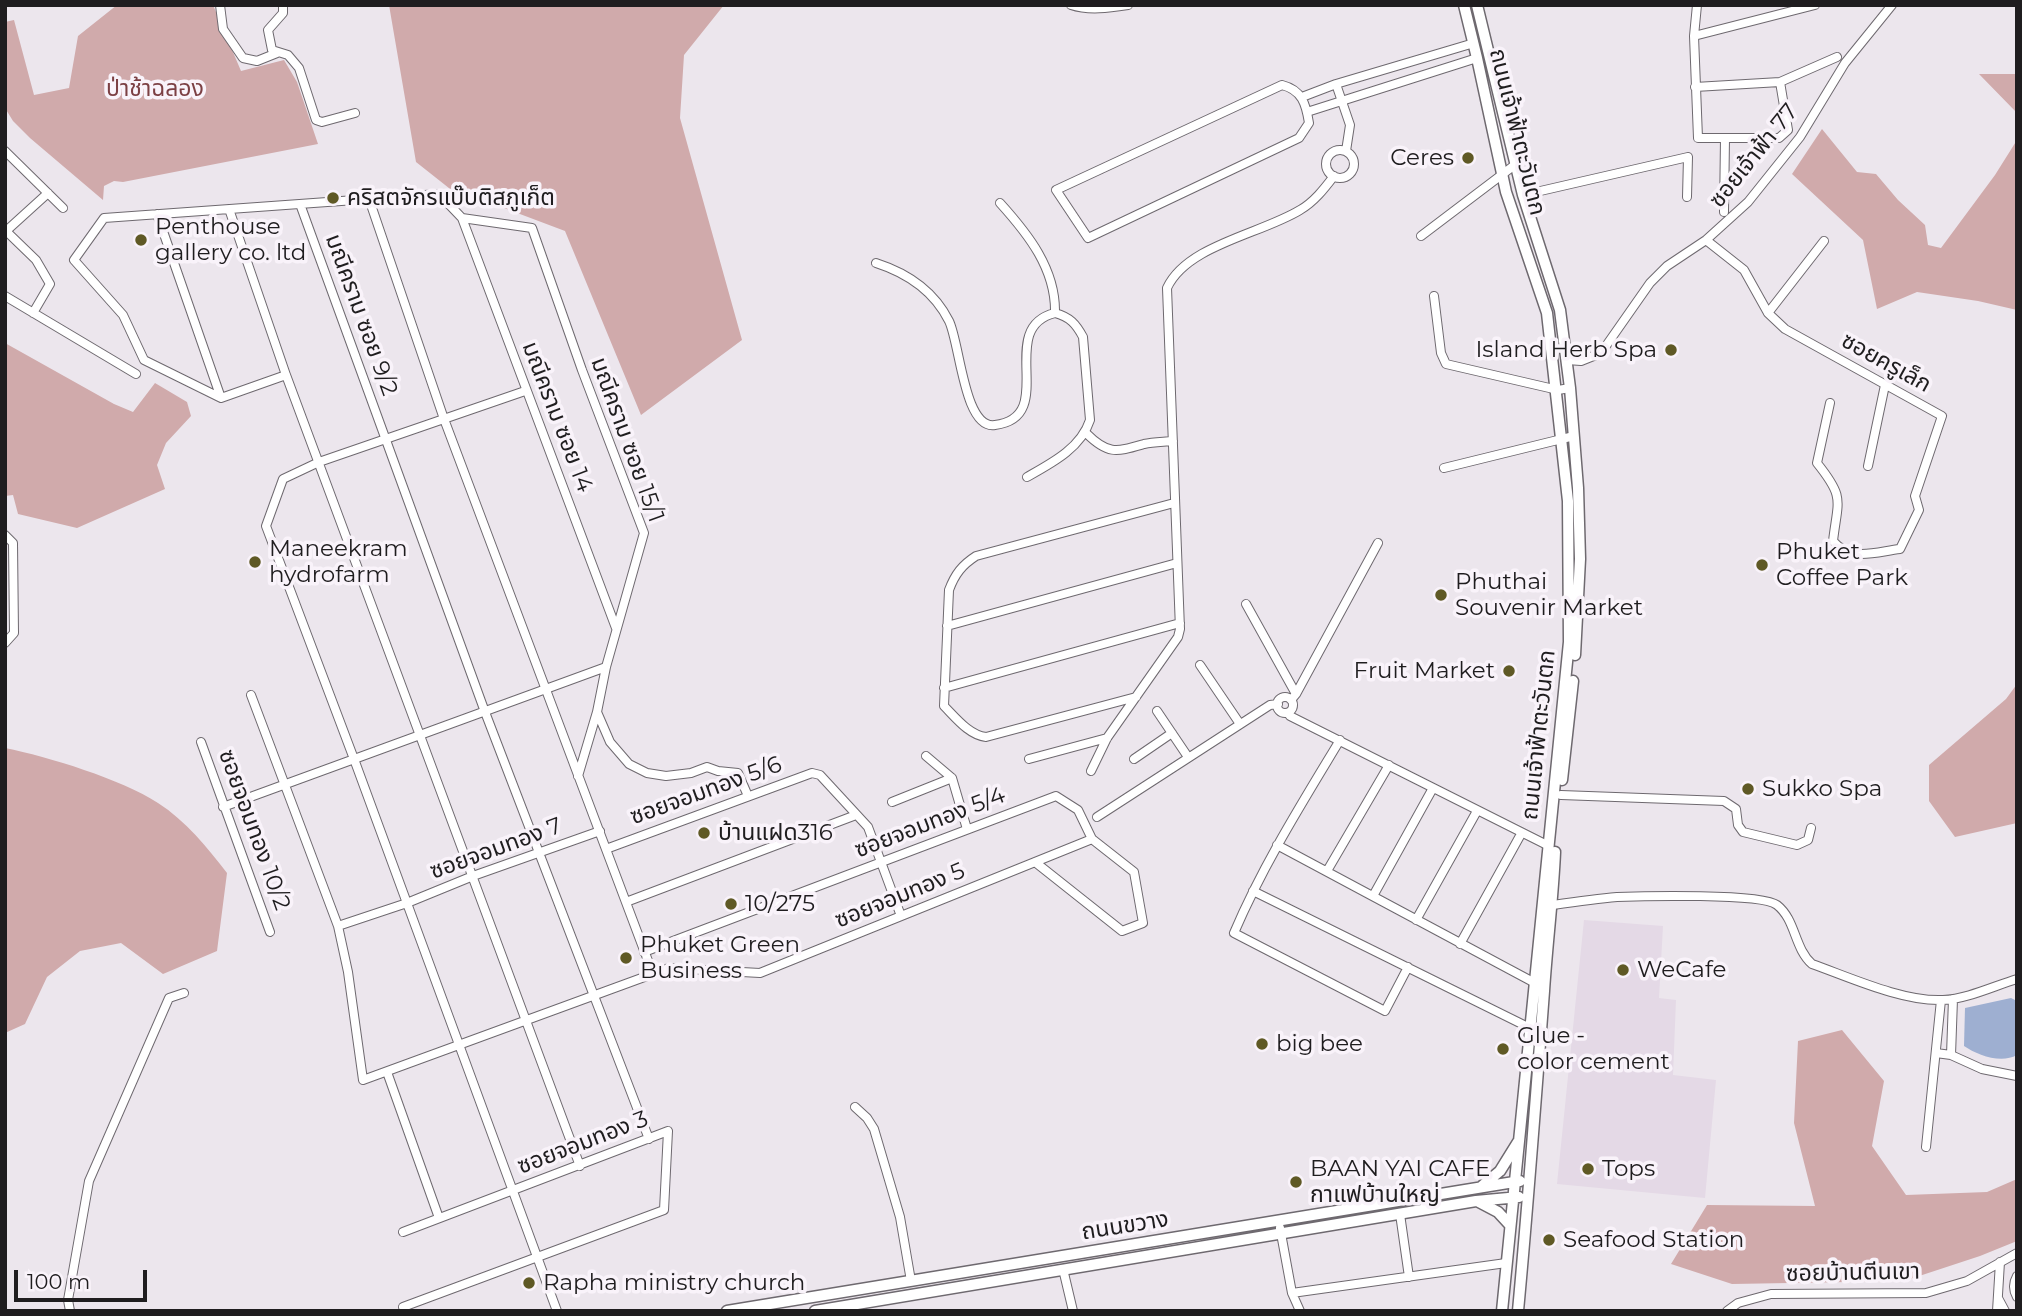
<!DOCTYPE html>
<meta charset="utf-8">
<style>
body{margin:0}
#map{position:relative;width:2022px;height:1316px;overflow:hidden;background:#ece6ed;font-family:Montserrat,sans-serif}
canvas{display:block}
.frame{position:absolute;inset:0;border:7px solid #1f1d1f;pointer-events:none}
.scale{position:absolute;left:14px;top:1270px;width:133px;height:32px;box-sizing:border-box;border:4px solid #1f1d1f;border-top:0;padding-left:9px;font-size:21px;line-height:24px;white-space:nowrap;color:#1f1d1f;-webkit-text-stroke:5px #f9f3fa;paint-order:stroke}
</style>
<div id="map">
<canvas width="2022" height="1316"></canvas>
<div class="frame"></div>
<div class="scale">100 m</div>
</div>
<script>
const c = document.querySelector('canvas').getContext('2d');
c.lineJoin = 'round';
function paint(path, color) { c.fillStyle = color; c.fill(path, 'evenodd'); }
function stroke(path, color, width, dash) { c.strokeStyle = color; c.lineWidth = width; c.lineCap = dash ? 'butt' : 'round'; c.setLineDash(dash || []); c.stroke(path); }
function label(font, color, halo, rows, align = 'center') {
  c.font = font + ' Montserrat,"Noto Sans Thai",sans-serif'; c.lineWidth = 7; c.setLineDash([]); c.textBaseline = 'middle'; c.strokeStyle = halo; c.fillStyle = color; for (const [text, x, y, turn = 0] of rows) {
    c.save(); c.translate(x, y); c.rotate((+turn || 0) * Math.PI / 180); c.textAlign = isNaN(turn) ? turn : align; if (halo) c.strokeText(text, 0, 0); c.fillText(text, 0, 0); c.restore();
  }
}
paint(new Path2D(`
 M 1584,920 L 1663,926 L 1659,998 L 1676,1000 L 1673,1075 L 1716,1080 L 1705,1198 L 1557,1184 Z`), '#e4d9e6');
paint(new Path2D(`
 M 117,5 L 213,5 L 241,71 L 284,60 L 297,82 L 318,144 L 123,182 L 114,181 L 104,186 L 103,200 L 30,138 L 13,121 L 5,108 L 5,22 L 14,20 L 34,95 L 69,88 L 78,36 Z
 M 389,5 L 724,5 L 684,55 L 680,118 L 742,340 L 641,415 L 565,231 L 504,208 L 459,196 L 416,162 Z
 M 1979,74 L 2017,74 L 2017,113 Z
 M 1822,129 L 1857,172 L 1876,174 L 1898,200 L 1925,225 L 1928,245 L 1941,248 L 1995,175 L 2017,140 L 2017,310 L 1978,301 L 1917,292 L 1877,309 L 1863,240 L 1792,174 Z
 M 5,343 L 114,404 L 133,412 L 155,383 L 187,402 L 191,416 L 166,443 L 157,465 L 165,489 L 77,528 L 18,514 L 13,495 L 5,496 Z
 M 2017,684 L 2017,823 L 1955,837 L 1929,801 L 1929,765 L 2006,699 Z
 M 5,748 C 49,757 121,779 158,803 C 186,821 207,847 227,873 L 217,951 L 163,974 L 121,943 L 80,951 L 47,977 L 25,1024 L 5,1033 Z
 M 1842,1030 L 1884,1081 L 1872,1146 L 1906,1195 L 1987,1192 L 2017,1179 L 2017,1241 L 1980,1256 L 1904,1281 L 1732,1284 L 1671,1264 L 1707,1205 L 1815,1206 L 1794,1123 L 1798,1041 Z`), '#d0aaab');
paint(new Path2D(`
 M 2011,998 L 2017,1001 L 2017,1055 C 2001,1064 1977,1055 1964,1046 L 1965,1008 Z`), '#9eafd1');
const street = new Path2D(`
 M 220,5 L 223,29 L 243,58 L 257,61 L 277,53
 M 283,5 L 283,13 L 268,30 L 272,50 L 288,55 L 299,68 L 316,120 L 322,122 L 355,113
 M 1071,5 C 1089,11 1109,8 1128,5
 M 1697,5 L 1694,36 L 1698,138 L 1779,138 L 1788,130 L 1780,82
 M 1694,36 L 1815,5
 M 1336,84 L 1350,125 L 1346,151
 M 1282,85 C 1302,90 1306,104 1309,123 L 1299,138 L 1088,238 L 1056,190 Z
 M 1695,87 L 1780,82 L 1837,57
 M 1302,97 L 1336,84 L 1474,43
 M 1307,112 L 1477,58
 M1326 164a14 14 0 1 1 28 0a14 14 0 1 1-28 0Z
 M 5,151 L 63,208
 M 1523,195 L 1688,157 L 1687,197
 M 369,199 L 444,419 L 653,974
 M 1000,203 C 1028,234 1056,269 1055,313
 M 300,204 L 485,712 L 649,1139
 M 229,209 L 286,375 L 580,1166
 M 1724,212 L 1725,138
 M 157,214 L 221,398
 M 462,218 L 616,628
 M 5,230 L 36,260 L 50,284 L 33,313
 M 5,232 L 48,193
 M 1421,236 L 1516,164
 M 1706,240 L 1744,270 L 1768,313 L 1785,329 L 1942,416 L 1915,496 L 1919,510 L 1900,549 C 1875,552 1851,562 1833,541 C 1838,499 1845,498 1817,463 L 1830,403
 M 876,263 C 907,273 934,291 949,321 C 960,343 964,430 995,425 C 1060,417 994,328 1055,313 C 1070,317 1076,324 1083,337 L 1090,420 C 1081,448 1052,463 1027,477
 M 5,296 L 136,374
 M 1434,296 L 1441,353 L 1446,364 L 1558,390 L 1570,388
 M 1768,313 L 1824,241
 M 1567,360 L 1581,361 L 1601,353 L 1650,283 L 1667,266 L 1706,240 L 1748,202 L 1800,137 L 1845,63 L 1892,5
 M 286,375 L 221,398 L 144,360 L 123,315 L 74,260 L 104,218 L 439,194 L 462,218 L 532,228 L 582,370 L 644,533 L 606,667 L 597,712 L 610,742 L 629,764 L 647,773 L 666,776 L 691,773 L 707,767 L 718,771 L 738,773 L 748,796
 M 525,391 L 319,462 L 283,479 L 266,526 L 354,759 L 557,1311
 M 1086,433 C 1108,455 1116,452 1144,444 C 1153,442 1163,442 1173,441
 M 1868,466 L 1885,385
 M 1444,468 L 1574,436
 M 5,535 L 13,543 L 14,633 L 5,643
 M 1246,604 L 1296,694
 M 947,626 L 1177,563
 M 1200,665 L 1240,724
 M 944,688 L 1180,623
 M 251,695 L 338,926 L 348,972 L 363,1080 L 669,968 L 760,973 L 1092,839
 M 1136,697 L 986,737 C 969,735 956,718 944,706 L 949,590 C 955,574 962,565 976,556 L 1174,503
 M1277 705a8 8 0 1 1 16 0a8 8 0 1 1-16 0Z
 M 1291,700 L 1296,694 L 1378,543
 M 1157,711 L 1188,757
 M 1288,713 L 1290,716 L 1549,846
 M 1340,740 C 1302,803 1263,865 1234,933 L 1385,1011 L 1408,967
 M 201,742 L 270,932
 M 926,756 L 952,778 L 967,829
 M 1029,759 L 1107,738
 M 1134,759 L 1172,733
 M 1091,771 L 1107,738 L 1178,637 L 1180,629 L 1167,288 C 1187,245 1261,234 1300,210 C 1314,202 1324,189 1334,176
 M 578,776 L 597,712
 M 1561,795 L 1724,801 L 1736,809 L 1738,825 L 1743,832 L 1797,845 L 1808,840 L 1811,828
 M 892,802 L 952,778
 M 223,807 L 606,667
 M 1097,817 L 1270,705 L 1278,704
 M 1277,845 L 1535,983
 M 606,849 L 812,773 L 820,775 L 868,827 L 901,916
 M 1035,862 L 1122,931 L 1143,923 L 1134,872 L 1092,839
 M 1327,871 L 1389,765
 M 1253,891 L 1532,1029
 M 1373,896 L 1433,788
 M 626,902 L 856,815
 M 1553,905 C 1574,902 1595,899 1617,897 C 1641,896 1762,893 1777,905 C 1796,920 1794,948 1812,964 C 1849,977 1903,1002 1943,1000 C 1967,999 1994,986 2017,979
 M 1416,920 L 1477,811
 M 338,926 L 407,903 L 473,876 L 600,831
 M 1460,944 L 1521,834
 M 644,952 L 1056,796 L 1078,810 L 1092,839
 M 1936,1053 L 1951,1055 L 1982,1069 L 2017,1076
 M 1951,1055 L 1953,999
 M 387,1072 L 439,1218
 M 855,1107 L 867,1118 L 874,1129 L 900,1217 L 911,1281
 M 1926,1147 L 1941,1000
 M 1400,1214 L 1409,1277
 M 1280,1228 L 1292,1293 L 1300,1311
 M 403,1232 L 668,1131 L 664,1210 L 403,1307
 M 1063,1269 L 1073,1311
 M 2017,1276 C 2013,1283 2013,1290 2017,1297
 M 1292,1293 L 1506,1263
 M 1998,1298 L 2005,1311
 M 70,1311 L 68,1300 L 89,1181 L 169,998 L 184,993
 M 1727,1311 L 1738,1303 L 1771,1294 L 1926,1293 L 1967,1281 L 2017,1253
 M 1997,1311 L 2000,1262`);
const secondary = new Path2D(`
 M 1464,5 L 1477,58 L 1506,192 L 1547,313 L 1568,501 L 1569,642 L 1502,1311
 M 1477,5 L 1523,195 L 1560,310 L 1570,388 L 1578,488 L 1580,559 L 1575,655
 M 1562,780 L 1573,681
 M 1482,1186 L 1500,1171 L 1518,1142
 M 1479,1202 L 1498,1212 L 1510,1225
 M 727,1311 L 1520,1181
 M 815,1311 L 1476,1201 L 1519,1197
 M 1518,1311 C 1528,1204 1536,1097 1544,991 C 1547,944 1553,898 1555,852`);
stroke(street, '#6e696f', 10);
stroke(secondary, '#6e696f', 13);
stroke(street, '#fff', 8);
stroke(secondary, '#fff', 10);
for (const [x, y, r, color] of [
 [1468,158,7,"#5f5925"],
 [333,198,7,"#5f5925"],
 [141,240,7,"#5f5925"],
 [1671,350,7,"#5f5925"],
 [255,562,7,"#5f5925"],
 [1762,565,7,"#5f5925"],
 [1441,595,7,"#5f5925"],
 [1509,671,7,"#5f5925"],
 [1748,789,7,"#5f5925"],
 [704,833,7,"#5f5925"],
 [731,904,7,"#5f5925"],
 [626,958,7,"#5f5925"],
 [1623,970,7,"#5f5925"],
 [1262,1044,7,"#5f5925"],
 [1503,1049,7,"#5f5925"],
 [1588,1169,7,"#5f5925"],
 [1296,1182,7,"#5f5925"],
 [1549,1240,7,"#5f5925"],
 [529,1283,7,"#5f5925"]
]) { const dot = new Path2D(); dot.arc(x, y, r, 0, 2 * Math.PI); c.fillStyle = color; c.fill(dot); stroke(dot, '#f9f3fa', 2.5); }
label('23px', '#7c4044', '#f9f3fa', [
 ["ป่าช้าฉลอง",155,89]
]);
label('23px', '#1f1d1f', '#f9f3fa', [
 ["ถนนเจ้าฟ้าตะวันตก",1517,132,76],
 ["ซอยเจ้าฟ้า 77",1754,156,-51],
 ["มณีคราม ซอย 9/2",361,315,70],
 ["ซอยครูเล็ก",1886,363,29],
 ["มณีคราม ซอย 14",557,417,69],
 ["มณีคราม ซอย 15/1",627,440,70],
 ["ถนนเจ้าฟ้าตะวันตก",1539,735,-84],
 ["ซอยจอมทอง 5/6",706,791,-20],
 ["ซอยจอมทอง 5/4",930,823,-21],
 ["ซอยจอมทอง 10/2",254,830,70],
 ["ซอยจอมทอง 7",496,849,-20],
 ["ซอยจอมทอง 5",900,896,-22],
 ["ซอยจอมทอง 3",583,1143,-21],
 ["ถนนขวาง",1125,1226,-9],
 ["ซอยบ้านตีนเขา",1853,1273,-1]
]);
label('23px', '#1f1d1f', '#f9f3fa', [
 ["Ceres",1454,158,"right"],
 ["คริสตจักรแบ๊บติสภูเก็ต",347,198],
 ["Penthouse",155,227],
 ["gallery co. ltd",155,253],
 ["Island Herb Spa",1657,350,"right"],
 ["Maneekram",269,549],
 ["hydrofarm",269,575],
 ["Phuket",1776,552],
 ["Coffee Park",1776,578],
 ["Phuthai",1455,582],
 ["Souvenir Market",1455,608],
 ["Fruit Market",1495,671,"right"],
 ["Sukko Spa",1762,789],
 ["บ้านแฝด316",718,833],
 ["10/275",745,904],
 ["Phuket Green",640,945],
 ["Business",640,971],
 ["WeCafe",1637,970],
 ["Glue -",1517,1036],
 ["color cement",1517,1062],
 ["big bee",1276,1044],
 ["BAAN YAI CAFE",1310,1169],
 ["กาแฟบ้านใหญ่",1310,1195],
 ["Tops",1602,1169],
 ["Seafood Station",1563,1240],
 ["Rapha ministry church",543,1283]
], 'left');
</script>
